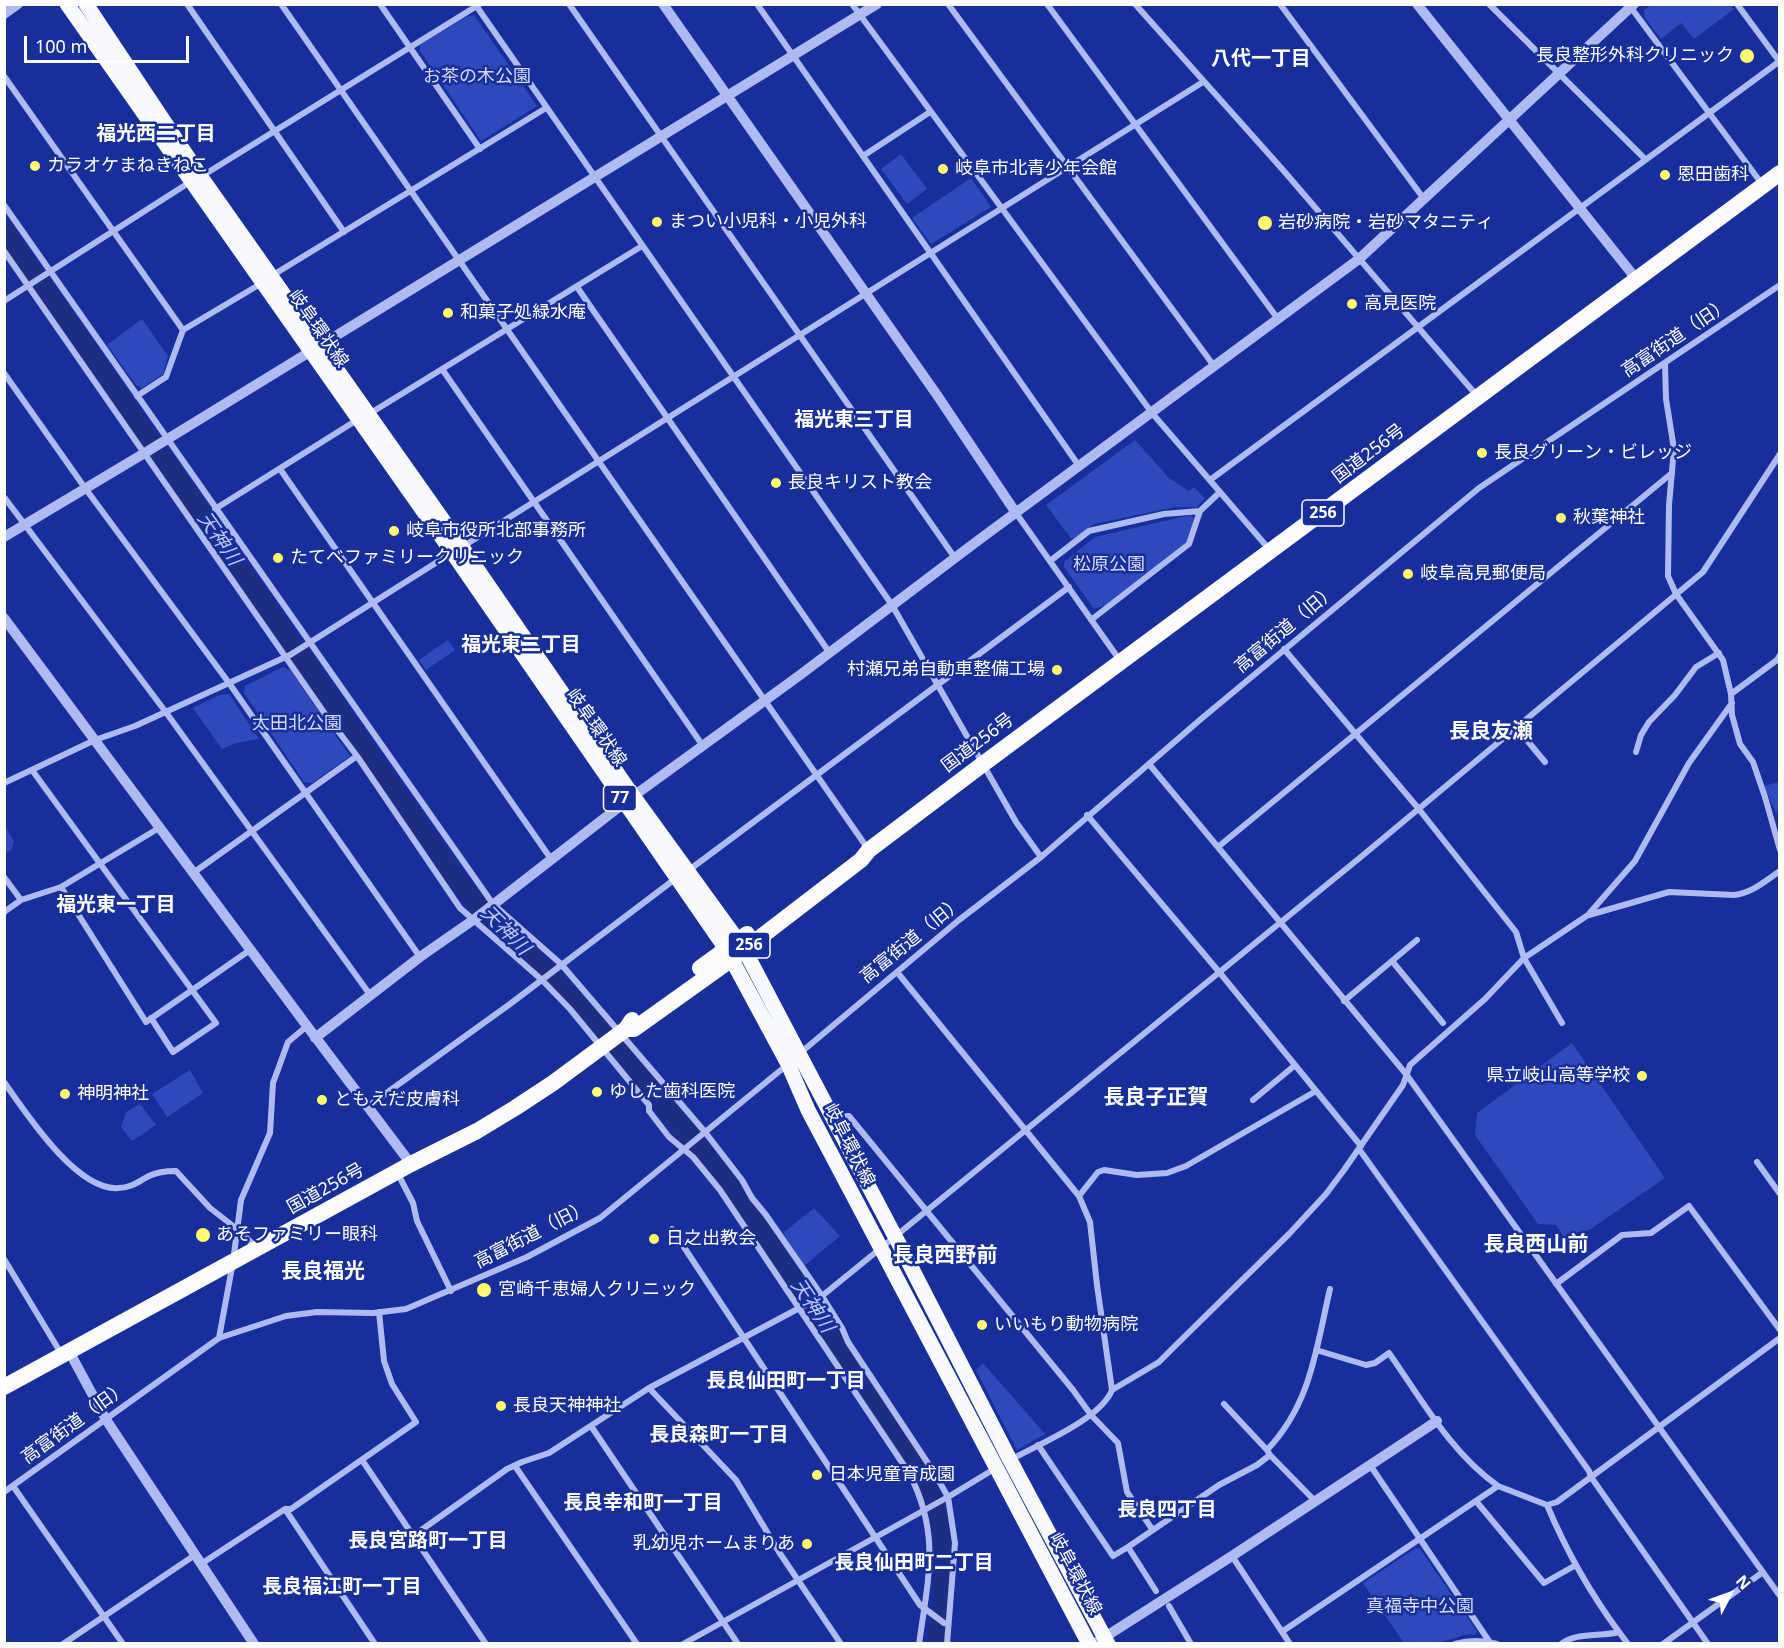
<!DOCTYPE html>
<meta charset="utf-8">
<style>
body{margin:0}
#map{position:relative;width:1784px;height:1648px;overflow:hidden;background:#182f9b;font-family:"Noto Sans",sans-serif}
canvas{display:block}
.frame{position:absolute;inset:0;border:6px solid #fff;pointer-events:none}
.north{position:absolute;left:1700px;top:1564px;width:60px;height:60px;-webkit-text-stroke:4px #182f9b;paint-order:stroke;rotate:49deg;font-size:16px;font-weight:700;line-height:24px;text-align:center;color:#fff}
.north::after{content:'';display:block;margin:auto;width:21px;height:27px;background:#fff;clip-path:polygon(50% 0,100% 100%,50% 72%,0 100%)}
.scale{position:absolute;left:24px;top:36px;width:165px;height:27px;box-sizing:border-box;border:3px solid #fff;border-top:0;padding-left:8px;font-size:18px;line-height:21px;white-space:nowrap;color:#fff;-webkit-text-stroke:4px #182f9b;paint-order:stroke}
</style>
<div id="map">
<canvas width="1784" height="1648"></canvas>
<div class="frame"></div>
<div class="north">N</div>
<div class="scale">100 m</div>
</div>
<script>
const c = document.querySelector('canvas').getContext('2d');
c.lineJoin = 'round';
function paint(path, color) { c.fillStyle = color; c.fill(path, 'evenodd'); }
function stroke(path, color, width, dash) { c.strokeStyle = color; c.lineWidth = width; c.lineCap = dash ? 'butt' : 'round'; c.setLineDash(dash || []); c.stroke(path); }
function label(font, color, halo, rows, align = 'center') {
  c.font = font + ' "Noto Sans","Noto Sans JP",sans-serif'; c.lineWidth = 5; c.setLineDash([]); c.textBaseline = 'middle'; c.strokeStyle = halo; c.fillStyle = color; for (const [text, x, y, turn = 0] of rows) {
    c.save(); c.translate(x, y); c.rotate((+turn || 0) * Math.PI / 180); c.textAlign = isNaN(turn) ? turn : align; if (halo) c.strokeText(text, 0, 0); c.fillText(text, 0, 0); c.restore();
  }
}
paint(new Path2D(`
 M 1651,5 L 1730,4 L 1734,9 L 1694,39 L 1681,23 L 1661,39 L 1645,18 L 1644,10 Z
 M 474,15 L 537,106 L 481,141 L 420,51 L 420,45 L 466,17 Z
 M 901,154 L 927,189 L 907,204 L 881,169 Z
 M 971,178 L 991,207 L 931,244 L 912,218 Z
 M 142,319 L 168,356 L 163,374 L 142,388 L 136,385 L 107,345 Z
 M 1135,440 L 1169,478 L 1189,491 L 1194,487 L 1205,498 L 1197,507 L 1175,507 L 1094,524 L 1073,541 L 1046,505 Z
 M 1191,515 L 1194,519 L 1186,549 L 1110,604 L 1094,609 L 1064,567 L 1064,562 L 1095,537 Z
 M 448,640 L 455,650 L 426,670 L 419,660 Z
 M 283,667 L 291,671 L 350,756 L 312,783 L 304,782 L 244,693 L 245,686 Z
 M 229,694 L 259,739 L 236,743 L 222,749 L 193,708 L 220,695 Z
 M 1779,782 L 1779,812 L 1776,813 L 1764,786 Z
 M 6,827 L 14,842 L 12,849 L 5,854 Z
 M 1572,1043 L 1665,1178 L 1589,1230 L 1578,1232 L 1565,1239 L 1556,1225 L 1538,1224 L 1475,1135 L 1477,1113 Z
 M 190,1070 L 203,1093 L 167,1117 L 152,1094 Z
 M 140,1104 L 156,1125 L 132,1141 L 121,1127 L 126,1112 Z
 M 814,1208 L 840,1236 L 804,1266 L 783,1233 Z
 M 983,1363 L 1045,1434 L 1017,1450 L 976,1370 Z
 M 1416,1548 L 1420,1549 L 1477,1631 L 1475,1635 L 1468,1634 L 1438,1643 L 1404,1643 L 1363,1583 Z`), '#2e49bb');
stroke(new Path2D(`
 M 4,231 L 451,873 L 492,921 L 550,975 L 624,1057 L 703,1152 L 749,1213 L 906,1446 L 926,1480 L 943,1533 L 943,1603 L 937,1644`), '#1d2e82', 20);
stroke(new Path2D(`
 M 187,4 L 344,232
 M 281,4 L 868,849
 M 380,4 L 480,149
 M 475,4 L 892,605 L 1016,822 L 1041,857
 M 569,4 L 955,558
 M 757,4 L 1079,466
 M 852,4 L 1152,413 L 1269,549
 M 948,4 L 1214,366
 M 1047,4 L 1278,319
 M 1135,4 L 1283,170 L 1478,397
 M 1280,4 L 1424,199
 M 1489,4 L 1645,159
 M 1737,4 L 1779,61
 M 1629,5 L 1762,184
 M 4,76 L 183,330 L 262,283
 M 863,156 L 930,112
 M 202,176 L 480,4
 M 4,205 L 493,904 L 561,964 L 705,1132 L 742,1180 L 752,1198 L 766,1215 L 822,1296 L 842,1328 L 848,1342 L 935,1474 L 948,1497 L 955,1543 L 947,1644
 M 4,251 L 323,711 L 357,756 L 460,908 L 542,980 L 570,1009 L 649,1105 L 649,1111 L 669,1137 L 693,1157 L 720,1190 L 909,1473 C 941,1534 928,1579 919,1644
 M 273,275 L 546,108
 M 577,287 L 829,652
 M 4,301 L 190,182
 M 1665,364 L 1666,399 L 1674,449 L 1669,505 L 1668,576 L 1676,594 L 1723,660 L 1731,694 L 1732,715 L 1740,744 L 1753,762 L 1765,797 L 1780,850
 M 442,369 L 703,746
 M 4,373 L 85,488 L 229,683 L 420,957
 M 137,396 L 166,377 L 183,330
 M 369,414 L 642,246
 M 280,469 L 551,859
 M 1210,480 L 1780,61
 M 4,497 L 165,711 L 371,996
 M 215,509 L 357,420
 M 1016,513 L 1121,662
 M 462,547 L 1203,82
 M 1050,561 L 1089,531 L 1164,514 L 1200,511
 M 1091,620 L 1189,544 L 1200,511 L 1220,492
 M 1284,649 L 1418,808 L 1516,932 L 1524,958 L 1562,1023
 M 1731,694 L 1777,660 L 1780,655
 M 1516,727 L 1545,762
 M 1636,752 L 1641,735 L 1649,722 L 1675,695 L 1696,667 L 1719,653
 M 1149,764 L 1406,1074 L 1780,1596
 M 32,770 L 216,1023 L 173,1052 L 151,1018
 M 4,783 L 95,740 L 135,726 L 290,655 L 453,552
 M 1087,815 L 1220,973 L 1361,1146
 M 1218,847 L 1672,473
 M 689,870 L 1069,587
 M 193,873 L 357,756
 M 4,877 L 21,900
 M 61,887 L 146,1022 L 250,950
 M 4,912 L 21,900 L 61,887 L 159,828
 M 1589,915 L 1669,892 L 1734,895 C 1752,893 1765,881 1780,871
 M 1392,961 L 1443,1023
 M 897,972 L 1079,1196 L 1090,1222 L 1097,1285 L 1112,1390
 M 1344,1001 L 1417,940
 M 799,1054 L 959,920 L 1041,857 L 1201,719 L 1479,488 L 1780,285
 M 4,1082 C 26,1113 77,1192 119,1188 C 131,1188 139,1181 149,1176 C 157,1172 167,1171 176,1171 L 210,1208 L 237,1229 L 256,1247
 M 1253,1100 L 1294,1066
 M 367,1107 L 510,1004 L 675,879
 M 833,1116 L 849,1116 L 1073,1390 L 1091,1415 L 1118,1443 L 1127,1492 L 1152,1529
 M 1359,1149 L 1589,1471 L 1591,1477 L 1708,1644
 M 1757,1162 L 1780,1194
 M 397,1172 L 413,1203 L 417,1221 L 451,1291
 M 1079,1196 L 1098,1172 L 1104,1170 L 1137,1175 L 1167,1173 L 1186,1166 L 1316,1091
 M 672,1229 L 920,1605 L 944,1623 L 948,1624
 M 4,1259 L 62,1355
 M 1556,1284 L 1622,1235 L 1651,1233 L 1689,1206 L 1780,1330
 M 219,1338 L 233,1262 L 241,1200 L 270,1133 L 273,1083 L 288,1042 L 307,1026
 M 1316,1350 L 1366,1365 L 1375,1363 L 1389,1353 C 1422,1400 1451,1453 1498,1486
 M 649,1388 L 736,1480 L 779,1552 L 841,1644
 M 1224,1404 L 1267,1450
 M 591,1426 L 738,1644
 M 1038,1445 L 1113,1556 L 1128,1547
 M 1270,1455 L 1267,1450 C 1311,1404 1316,1349 1330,1289
 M 362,1460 L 486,1644
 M 1010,1460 C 1037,1445 1101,1419 1112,1390 L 1159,1362 L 1175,1346 L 1289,1234 L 1326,1194 L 1344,1170 L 1403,1085 L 1410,1065 L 1485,999 L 1524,958 L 1588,915 L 1635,861 L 1689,763 L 1732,703
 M 1370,1465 L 1489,1641
 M 515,1466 L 637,1644
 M 13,1486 L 123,1644
 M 4,1492 L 219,1338 L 286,1316 L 317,1312 L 373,1313 L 406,1309 L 527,1257 L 600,1218 L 787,1065
 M 1476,1501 L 1544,1583 L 1576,1565
 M 1547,1505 C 1566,1550 1590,1593 1619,1632
 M 285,1509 L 375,1644
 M 413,1536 L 507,1469 L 522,1462 L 549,1453 L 649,1388 L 822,1296 L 1362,856 L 1703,572 L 1780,454
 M 1232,1556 L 1290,1644
 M 201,1564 L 285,1509 L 291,1509 L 416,1422 L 392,1384 L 384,1361 L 379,1312
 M 1156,1591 L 1128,1547 L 1219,1485 L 1257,1465 L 1270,1455 L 1315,1501
 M 1169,1606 L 1191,1644
 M 1283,1631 L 1498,1486 L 1547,1505 L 1557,1502 L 1780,1338
 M 63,1644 L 195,1555
 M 683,1644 L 948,1497 L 996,1468
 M 1455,1644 C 1469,1640 1483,1640 1497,1644
 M 1561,1644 C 1576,1632 1601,1637 1619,1632 L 1628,1644
 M 1663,1644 L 1763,1572`), '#aebbf2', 6);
stroke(new Path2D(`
 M 663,4 L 937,395 L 1016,513
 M 1417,4 L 1637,280
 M 4,14 L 18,4
 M 4,537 L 148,451 L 877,4
 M 4,618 L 307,1026 L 411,1164
 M 315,1038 L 420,957 L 476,918 L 624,803 L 800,675 L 976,542 L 1359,259 L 1634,4
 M 69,1351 L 105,1418 L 254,1644
 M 1094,1644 L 1232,1556 L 1437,1421`), '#aebbf2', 10);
stroke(new Path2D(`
 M 67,4 L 452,552 L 726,949 L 788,1064 L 808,1110 L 864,1216 L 1089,1644
 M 86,4 L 201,177 L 462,547 L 633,796 L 744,949 L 908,1261 L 1010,1460 L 1108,1644`), '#f9faff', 15);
stroke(new Path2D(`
 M 700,968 L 747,934
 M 626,1029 L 634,1029 L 732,959 L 861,860 L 869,850 L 983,764 L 1780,173
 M 4,1387 L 411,1164 L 477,1131 L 515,1108 L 553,1083 L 626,1029 L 632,1020`), '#fcfcff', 16);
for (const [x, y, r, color] of [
 [1747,56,8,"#fffb6f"],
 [35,166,6,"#fffb6f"],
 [943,169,6,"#fffb6f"],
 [1665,175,6,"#fffb6f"],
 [657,222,6,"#fffb6f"],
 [1265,223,8,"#fffb6f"],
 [1352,304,6,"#fffb6f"],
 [448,313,6,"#fffb6f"],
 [1482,453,6,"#fffb6f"],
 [776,483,6,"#fffb6f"],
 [1561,518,6,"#fffb6f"],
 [394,531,6,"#fffb6f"],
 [278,558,6,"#fffb6f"],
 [1408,574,6,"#fffb6f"],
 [1057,670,6,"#fffb6f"],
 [1642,1076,6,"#fffb6f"],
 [597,1092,6,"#fffb6f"],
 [65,1094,6,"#fffb6f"],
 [322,1100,6,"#fffb6f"],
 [203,1235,8,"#fffb6f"],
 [654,1239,6,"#fffb6f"],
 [484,1290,8,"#fffb6f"],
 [982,1325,6,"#fffb6f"],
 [501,1406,6,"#fffb6f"],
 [817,1475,6,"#fffb6f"],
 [807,1544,6,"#fffb6f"]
]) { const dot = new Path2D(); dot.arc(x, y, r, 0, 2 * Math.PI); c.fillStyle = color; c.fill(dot); stroke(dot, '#182f9b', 2); }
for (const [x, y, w] of [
 [1323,513,42],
 [620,798,33],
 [749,945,42]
]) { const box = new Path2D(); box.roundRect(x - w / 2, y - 13, w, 26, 4.5); c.fillStyle = '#182f9b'; c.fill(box); stroke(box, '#fff', 1.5); }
label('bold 16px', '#fff', null, [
 ["256",1323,513],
 ["77",620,798],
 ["256",749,945]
]);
label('18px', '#fff', '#182f9b', [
 ["長良整形外科クリニック",1734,56,"right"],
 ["カラオケまねきねこ",47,166],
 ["岐阜市北青少年会館",955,169],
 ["恩田歯科",1677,175],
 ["まつい小児科・小児外科",669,222],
 ["岩砂病院・岩砂マタニティ",1278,223],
 ["高見医院",1364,304],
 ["和菓子処緑水庵",460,313],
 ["長良グリーン・ビレッジ",1494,453],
 ["長良キリスト教会",788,483],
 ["秋葉神社",1573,518],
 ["岐阜市役所北部事務所",406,531],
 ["たてべファミリークリニック",290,558],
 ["岐阜高見郵便局",1420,574],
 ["村瀬兄弟自動車整備工場",1045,670,"right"],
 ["県立岐山高等学校",1630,1076,"right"],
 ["ゆした歯科医院",609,1092],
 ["神明神社",77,1094],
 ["ともえだ皮膚科",334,1100],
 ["あそファミリー眼科",216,1235],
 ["日之出教会",666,1239],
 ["宮崎千恵婦人クリニック",498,1290],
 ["いいもり動物病院",994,1325],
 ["長良天神神社",513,1406],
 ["日本児童育成園",829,1475],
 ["乳幼児ホームまりあ",795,1544,"right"]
], 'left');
label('18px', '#d5ddfc', '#182f9b', [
 ["お茶の木公園",477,77],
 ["松原公園",1109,565],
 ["太田北公園",297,724],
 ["真福寺中公園",1420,1607]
]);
label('18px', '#fff', '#182f9b', [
 ["岐阜環状線",318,329,55],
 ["高富街道（旧）",1676,338,-34],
 ["国道256号",1369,454,-37],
 ["高富街道（旧）",1286,629,-40],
 ["岐阜環状線",596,728,55],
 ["国道256号",978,743,-37],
 ["高富街道（旧）",912,940,-39],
 ["岐阜環状線",849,1145,63],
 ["国道256号",326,1189,-29],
 ["高富街道（旧）",532,1235,-27],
 ["高富街道（旧）",75,1423,-36],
 ["岐阜環状線",1075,1574,62]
]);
label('bold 20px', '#fff', '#182f9b', [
 ["八代一丁目",1261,59],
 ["福光西二丁目",156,134],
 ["福光東三丁目",854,420],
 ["福光東二丁目",521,645],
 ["福光東一丁目",116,905],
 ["長良仙田町一丁目",786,1381],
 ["長良森町一丁目",719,1435],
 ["長良幸和町一丁目",643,1503],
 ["長良四丁目",1167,1510],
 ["長良宮路町一丁目",428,1541],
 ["長良仙田町二丁目",914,1563],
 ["長良福江町一丁目",342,1587]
]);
label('italic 20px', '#bac7f8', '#182f9b', [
 ["天神川",219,539,55],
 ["天神川",505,931,45],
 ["天神川",812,1306,56]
]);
label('bold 21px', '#fff', '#182f9b', [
 ["長良友瀬",1491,732],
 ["長良子正賀",1156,1098],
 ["長良西山前",1536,1245],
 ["長良西野前",945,1256],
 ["長良福光",323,1272]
]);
</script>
